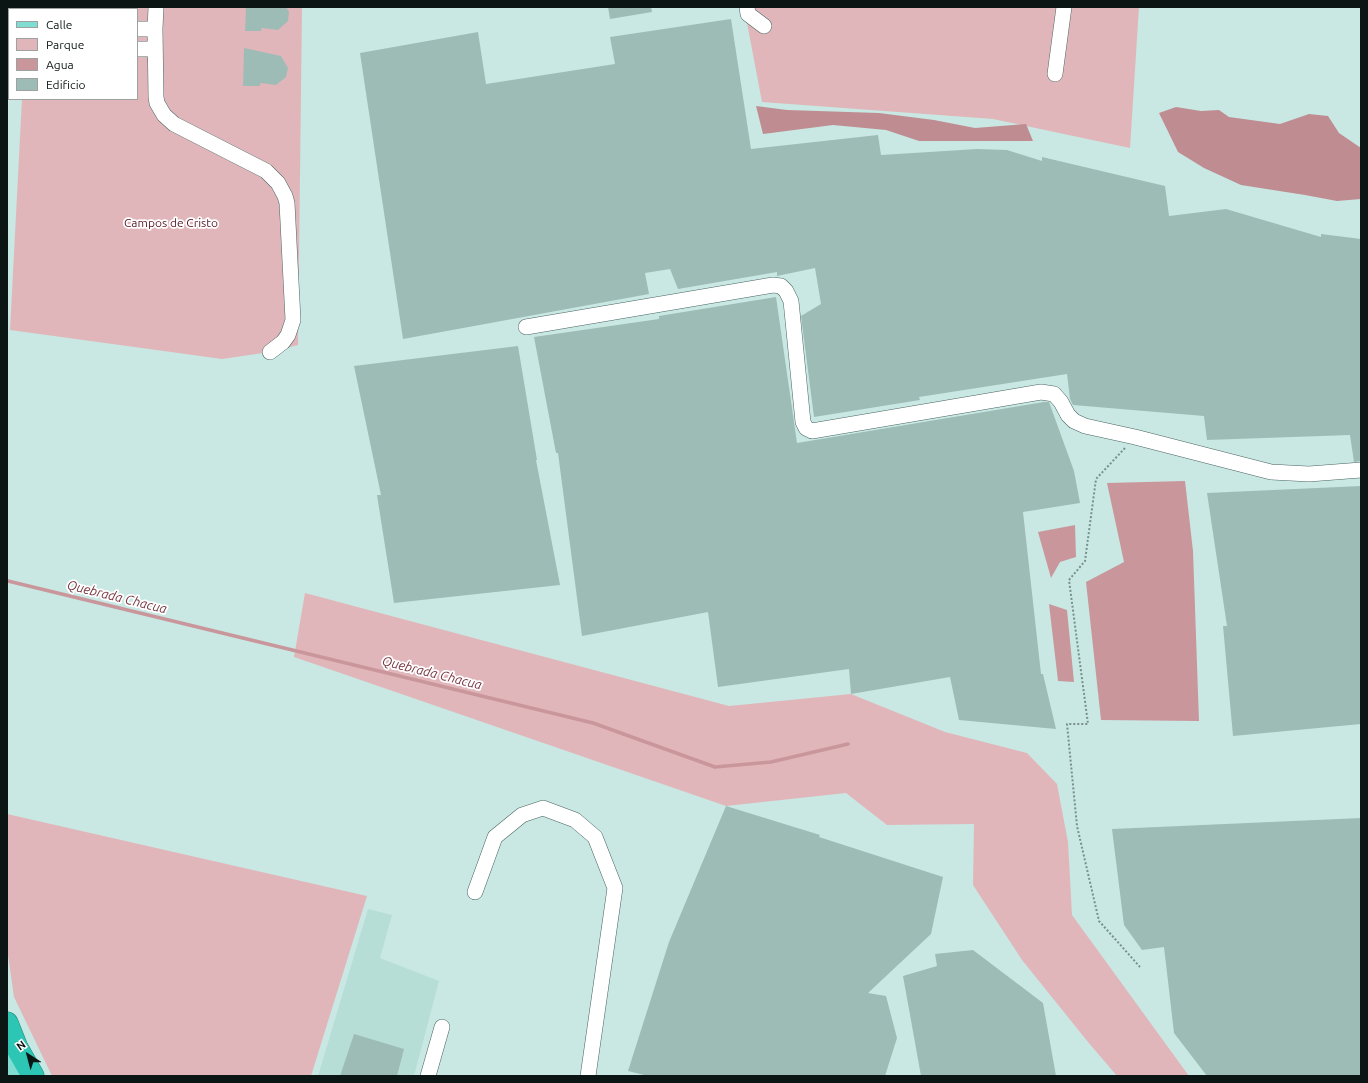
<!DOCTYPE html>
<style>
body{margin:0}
#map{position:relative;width:1368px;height:1083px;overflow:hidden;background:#c9e8e3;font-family:Ubuntu,sans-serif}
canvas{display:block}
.frame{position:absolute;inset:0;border:8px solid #0b1614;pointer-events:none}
.legend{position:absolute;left:8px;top:8px;width:130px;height:92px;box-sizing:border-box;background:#fff;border:1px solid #9da2a1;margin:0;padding:5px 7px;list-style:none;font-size:12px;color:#0b1614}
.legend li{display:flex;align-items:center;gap:8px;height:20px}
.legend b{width:20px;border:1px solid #9da2a1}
.north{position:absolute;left:8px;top:1035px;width:40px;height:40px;-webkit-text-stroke:3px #fff;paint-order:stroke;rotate:324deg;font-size:11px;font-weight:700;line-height:16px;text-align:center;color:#0b1614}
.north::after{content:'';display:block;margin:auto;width:14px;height:18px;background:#0b1614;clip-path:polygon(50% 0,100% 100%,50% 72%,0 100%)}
</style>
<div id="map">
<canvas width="1368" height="1083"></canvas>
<div class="frame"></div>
<ul class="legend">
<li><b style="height:5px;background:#81dcd2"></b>Calle</li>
<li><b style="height:11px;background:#e1b6ba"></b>Parque</li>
<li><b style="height:11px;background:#c9969c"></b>Agua</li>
<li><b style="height:11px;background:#9ebcb6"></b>Edificio</li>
</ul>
<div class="north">N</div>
</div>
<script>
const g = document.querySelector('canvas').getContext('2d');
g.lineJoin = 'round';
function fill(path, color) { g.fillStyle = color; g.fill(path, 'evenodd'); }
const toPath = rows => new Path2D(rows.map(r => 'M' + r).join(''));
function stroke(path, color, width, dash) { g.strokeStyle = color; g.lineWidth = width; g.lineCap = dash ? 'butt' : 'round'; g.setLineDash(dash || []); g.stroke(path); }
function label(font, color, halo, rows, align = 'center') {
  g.font = font + ' Ubuntu,sans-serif'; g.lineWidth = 3.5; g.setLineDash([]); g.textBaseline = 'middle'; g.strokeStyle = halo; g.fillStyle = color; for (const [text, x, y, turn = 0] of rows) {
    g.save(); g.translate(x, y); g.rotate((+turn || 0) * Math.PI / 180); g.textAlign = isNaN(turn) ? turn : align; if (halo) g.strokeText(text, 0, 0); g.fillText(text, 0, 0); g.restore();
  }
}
fill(toPath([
 [368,909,392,915,380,958,439,981,414,1076,318,1076]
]), '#b6ded7');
fill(toPath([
 [26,7,302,7,298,345,270,352,222,359,10,330,22,99,137,99,137,9,26,9],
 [744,7,1139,7,1130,148,993,119,762,102],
 [305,593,729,706,851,694,945,732,1027,753,1057,784,1068,842,1072,915,1189,1076,1117,1076,1088,1042,1022,960,973,885,974,824,887,825,846,793,726,806,294,657],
 [7,814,367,896,311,1076,52,1076,14,997,7,948]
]), '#e1b6ba');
fill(toPath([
 [756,106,787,110,879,113,934,120,975,128,1026,124,1033,141,919,141,886,130,833,125,763,134],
 [1176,107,1201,111,1219,110,1229,117,1280,124,1309,114,1328,116,1339,133,1361,148,1361,199,1337,201,1305,195,1241,185,1204,168,1178,152,1159,113]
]), '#bf8c92');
fill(toPath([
 [1185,481,1193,551,1199,721,1101,720,1086,582,1124,562,1107,483],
 [1075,525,1076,557,1060,562,1051,578,1038,532],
 [1049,604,1067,610,1074,682,1058,681]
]), '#c9969c');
stroke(toPath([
 [8,581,593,723,715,767,771,762,848,744]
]), '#c9969c', 3.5);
fill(toPath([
 [246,7,286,7,289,12,288,21,278,30,262,28,261,31,245,31],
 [608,7,651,7,652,12,610,19],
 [731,19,751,149,878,135,881,155,977,149,1007,150,1042,161,1042,157,1165,186,1169,216,1226,209,1321,237,1321,234,1361,239,1361,461,1354,462,1350,435,1207,440,1204,416,1073,405,1070,399,1067,374,919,397,920,400,814,417,801,316,821,304,815,268,777,276,777,272,678,289,670,269,645,273,649,294,403,339,360,53,478,32,486,84,615,64,610,37],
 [244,48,281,56,288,68,286,77,276,85,260,83,260,86,243,86],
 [776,297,797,443,1044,402,1049,402,1074,471,1080,503,1023,512,1041,674,1043,674,1056,729,959,720,950,677,851,694,849,669,718,687,708,612,582,636,558,453,556,453,534,337,659,319,659,316],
 [518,346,537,460,536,460,560,585,394,603,377,495,381,495,354,366],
 [1361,486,1361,724,1233,736,1223,626,1227,626,1207,493],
 [726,806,820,835,819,837,943,877,931,934,868,993,886,996,897,1038,885,1076,648,1076,628,1071,669,942],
 [1361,818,1361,1075,1207,1076,1174,1033,1164,947,1142,950,1124,925,1112,829],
 [973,950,1043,1003,1056,1076,921,1076,903,976,937,966,935,954],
 [354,1034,404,1049,397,1076,340,1076]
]), '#9ebcb6');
const minor = toPath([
 [156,7,155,29,156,97,157,103,164,115,174,124,266,171,278,183,285,196,287,203,293,320,288,335,283,342,270,352],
 [747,7,748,14,764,26],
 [7,13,9,18],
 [137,29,155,29],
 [137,49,155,49],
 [7,58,9,55],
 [1055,74,1064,7],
 [526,327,773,285,781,286,786,291,791,301,803,422,806,428,812,431,1041,392,1054,394,1061,402,1068,415,1074,421,1085,426,1135,437,1271,472,1309,474,1361,470],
 [475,892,495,837,522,815,543,808,575,820,595,837,615,888,588,1076],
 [428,1076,442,1027]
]);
const major = toPath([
 [7,1058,16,1076]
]);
const highway = toPath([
 [7,1023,17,1048,33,1076]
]);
stroke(minor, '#4a6561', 16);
stroke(major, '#21887c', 20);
stroke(highway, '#21887c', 23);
stroke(toPath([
 [1125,448,1096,479,1085,561,1069,580,1088,724,1067,724,1077,826,1099,921,1140,967]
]), '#798f8b', 2, [2, 2]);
stroke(minor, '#fff', 15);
stroke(major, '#81dcd2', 19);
stroke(highway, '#2dc5b4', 22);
label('12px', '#571826', '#fff', [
 ["Campos de Cristo",171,223]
]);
label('italic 13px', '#783642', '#fff', [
 ["Quebrada Chacua",117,597,14],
 ["Quebrada Chacua",432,673,14]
]);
</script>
